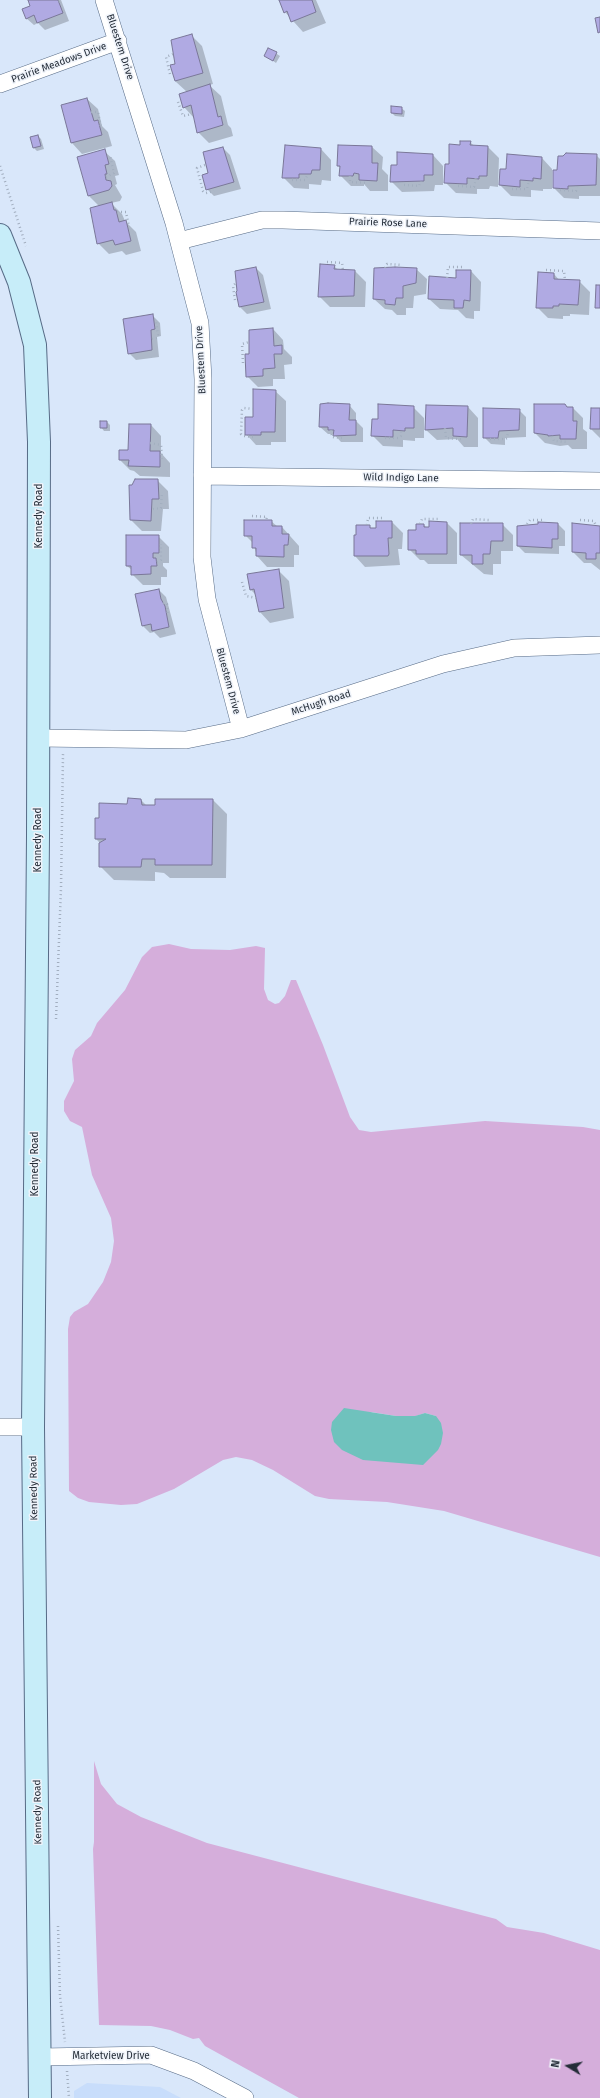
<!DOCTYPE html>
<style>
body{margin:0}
#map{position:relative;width:600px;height:2098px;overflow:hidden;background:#d9e7fa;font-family:"Fira Sans",sans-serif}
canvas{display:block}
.north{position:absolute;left:548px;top:2046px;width:40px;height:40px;-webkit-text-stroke:3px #eff3fa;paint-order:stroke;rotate:280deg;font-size:11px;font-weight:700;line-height:16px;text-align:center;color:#242d38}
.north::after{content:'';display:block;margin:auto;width:14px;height:18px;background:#242d38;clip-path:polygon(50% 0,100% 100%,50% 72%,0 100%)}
</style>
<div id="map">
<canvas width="600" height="2098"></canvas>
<div class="north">N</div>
</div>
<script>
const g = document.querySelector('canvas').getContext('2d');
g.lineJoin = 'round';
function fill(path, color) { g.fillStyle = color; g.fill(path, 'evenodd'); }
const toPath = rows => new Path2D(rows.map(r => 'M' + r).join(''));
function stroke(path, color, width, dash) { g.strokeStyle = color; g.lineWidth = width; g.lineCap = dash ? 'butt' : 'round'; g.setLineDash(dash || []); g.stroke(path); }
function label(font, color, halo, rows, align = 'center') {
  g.font = font + ' "Fira Sans",sans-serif'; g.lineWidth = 3; g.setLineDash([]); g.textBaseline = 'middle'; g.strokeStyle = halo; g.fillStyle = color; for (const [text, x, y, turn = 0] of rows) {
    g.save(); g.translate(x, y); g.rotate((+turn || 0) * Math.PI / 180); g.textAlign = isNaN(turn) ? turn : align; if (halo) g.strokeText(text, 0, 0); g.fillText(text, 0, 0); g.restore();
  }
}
fill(toPath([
 [87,2083,160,2087,181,2098,74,2098,74,2091]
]), '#c8ddfb');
fill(toPath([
 [169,944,191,949,230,950,256,946,265,948,264,989,268,1000,275,1004,279,1003,285,996,291,980,296,980,323,1045,350,1117,359,1130,371,1132,485,1121,583,1127,600,1130,600,1557,444,1511,387,1502,329,1499,315,1496,273,1470,252,1460,236,1457,223,1460,174,1489,137,1504,121,1505,89,1502,78,1498,69,1491,68,1329,70,1317,74,1312,88,1304,103,1282,111,1262,114,1241,111,1218,92,1175,82,1127,70,1121,64,1111,64,1101,74,1081,72,1059,75,1050,91,1036,97,1023,125,990,142,957,152,947],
 [371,1412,396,1416,416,1416,425,1413,436,1416,413,1464],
 [94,1761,101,1784,117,1804,141,1817,207,1843,496,1919,507,1927,544,1933,600,1950,600,2098,299,2098,205,2046,199,2038,193,2039,170,2030,151,2026,99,2025,93,1849,94,1842]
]), '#d5aedb');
fill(toPath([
 [344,1408,396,1416,415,1416,425,1413,436,1416,441,1423,443,1433,441,1444,438,1450,423,1465,363,1460,342,1450,334,1442,331,1430,332,1422]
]), '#6fc2bd');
fill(toPath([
 [29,0,61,0,69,21,45,30,38,23,34,25,26,18,32,6],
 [279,0,316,0,326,23,303,32,285,12],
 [191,35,202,46,213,84,209,85,221,96,228,125,231,128,233,136,209,143,198,132,194,118,184,107,187,92,175,81,176,65],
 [269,49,280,56,276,63,265,55],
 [87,99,98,109,102,126,108,132,112,146,82,154,72,143,62,106],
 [401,108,405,111,404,117,395,116,392,113],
 [38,136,41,139,44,149,37,151,34,148],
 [470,142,474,146,488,147,499,158,498,187,490,186,489,189,477,189,477,194,456,193,445,182,450,165,461,146],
 [372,147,383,157,382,169,388,175,388,191,370,191,364,184,364,186,351,186,340,175,341,168,338,166],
 [223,148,230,155,241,189,214,196,207,189,209,174,205,162],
 [321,149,331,160,331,181,322,180,321,185,309,184,309,189,294,188,283,177],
 [104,151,115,161,119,175,115,176,117,184,115,185,122,197,120,201,111,203,122,214,125,221,136,232,141,251,126,255,122,251,109,254,98,243,99,206,89,196],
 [433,155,443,166,443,185,435,185,434,191,402,192,391,181,398,166],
 [596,155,600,159,600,196,579,196,579,199,564,198,554,188],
 [542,158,552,169,552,189,543,189,543,191,531,190,531,197,511,196,500,185,507,170],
 [334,266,339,271,355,271,366,282,365,307,330,307,319,296],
 [256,268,263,275,271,309,247,314,240,307],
 [416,269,427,279,426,294,414,296,413,308,406,308,406,315,397,315,392,310,385,309,374,299],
 [471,271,481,282,480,311,474,311,474,319,466,318,458,310,440,309,429,299],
 [554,274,560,281,579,281,590,292,589,315,570,314,570,316,563,316,563,319,548,318,537,307],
 [152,315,160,323,161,336,157,337,159,357,136,360,129,353],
 [273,329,283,340,284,349,292,357,292,364,284,365,285,379,273,379,273,386,258,387,247,376],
 [275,391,286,401,286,442,271,442,271,445,256,445,246,434],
 [349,405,356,413,356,421,363,428,363,442,341,442,334,434,328,434,320,427],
 [565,405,568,408,573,408,583,418,583,429,587,432,587,449,572,449,568,445,560,446,545,443,535,433],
 [413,407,424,418,424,438,415,438,415,441,403,440,403,447,383,446,372,435,379,420],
 [468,407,478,418,478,447,464,447,457,439,437,440,426,430],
 [600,409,600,438,591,429],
 [519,410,526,417,526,437,505,438,505,445,491,444,484,437],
 [107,422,110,425,110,431,104,431,101,427],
 [151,425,161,436,161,453,170,463,170,477,140,476,134,471,130,470,120,460],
 [157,480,168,491,169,509,163,509,161,531,142,531,131,520,130,486],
 [271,521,278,527,282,527,299,546,299,555,294,555,294,567,267,567,257,556,253,543,245,535],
 [392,522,403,533,402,549,398,549,400,565,365,567,355,556,357,536,369,526,372,529,377,529],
 [447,523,457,533,457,564,428,564,424,560,420,560,409,549,417,531,424,525,427,528],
 [502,524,513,535,513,551,501,551,501,564,493,564,493,575,484,574,461,555],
 [558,524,565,531,565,546,559,546,559,554,525,553,518,546,539,525],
 [573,524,588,525,591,527,600,528,600,570,591,563,584,563,573,552],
 [158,536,169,547,169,563,163,563,163,566,167,570,167,577,161,577,161,585,143,585,132,574,132,570,127,566],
 [278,570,289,581,294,618,270,623,260,612,256,595,251,590],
 [159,590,166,597,176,634,160,638,154,632,150,633,143,626,136,595],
 [141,800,147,806,213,800,227,814,226,878,170,878,164,873,155,872,155,881,114,880,100,866,100,843,96,839,128,805]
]), '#0003');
const building = toPath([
 [28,0,58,0,63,13,37,23,34,15,26,19,22,9,30,6,28,0],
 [279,0,312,0,316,12,291,22,287,11,284,13,279,0],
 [600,17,600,32,598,33,595,18,600,17],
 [192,34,203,73,175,81,170,65,175,64,171,40,192,34],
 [268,48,277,52,273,61,264,56,268,48],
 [210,84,218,117,221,116,223,125,197,133,191,105,183,108,179,94,210,84],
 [87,98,94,121,98,120,102,135,71,143,61,105,87,98],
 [391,106,402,107,402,114,391,113,391,106],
 [38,135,41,146,33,148,30,137,38,135],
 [460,141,471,141,470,145,488,146,487,176,479,176,479,179,467,178,467,184,444,183,445,164,449,164,449,144,460,145,460,141],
 [285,145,321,148,320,170,312,170,311,174,299,174,299,178,282,178,285,145],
 [338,145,372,146,372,163,378,163,377,181,359,180,359,174,354,173,353,176,339,176,340,166,337,166,338,145],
 [223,147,234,182,206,190,202,175,208,173,203,152,223,147],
 [105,149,109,164,105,165,107,174,105,174,106,180,111,181,112,186,109,190,88,196,77,157,105,149],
 [397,152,433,154,433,175,424,175,424,181,390,182,391,165,397,165,397,152],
 [566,153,597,154,596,185,568,186,568,189,553,188,553,170,557,170,558,156,563,156,566,153],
 [507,154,542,157,541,179,533,178,533,181,520,180,520,187,499,185,500,169,506,169,507,154],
 [112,202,114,210,116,210,119,222,126,220,131,241,115,245,113,240,97,244,90,208,112,202],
 [320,264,335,265,334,269,355,270,354,296,318,297,320,264],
 [256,267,264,302,239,307,236,292,237,291,235,271,256,267],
 [395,267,417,268,416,283,403,286,403,298,396,298,395,305,385,304,385,300,373,299,374,268,395,267],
 [456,270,471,270,470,301,464,300,463,308,454,308,454,300,428,299,429,276,456,278,456,270],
 [538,272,554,273,554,279,580,280,578,305,559,304,559,306,553,306,553,308,536,308,538,272],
 [596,285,600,285,600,308,595,308,596,285],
 [153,314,155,329,151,330,152,350,128,354,123,319,153,314],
 [273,328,274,346,282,345,282,354,274,354,275,368,263,369,263,376,246,377,245,354,249,354,249,330,273,328],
 [253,389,276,390,275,432,261,432,261,435,245,435,245,417,253,417,253,389],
 [328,403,350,404,349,420,356,420,356,435,333,436,334,430,328,430,328,427,319,427,320,404,328,403],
 [378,404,414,406,414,428,405,428,405,431,393,430,393,437,371,436,372,419,378,419,378,404],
 [534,404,565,404,567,407,573,407,573,421,577,421,576,439,560,439,560,435,548,436,548,435,534,433,534,404],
 [426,405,468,406,467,437,453,436,453,428,425,430,426,405],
 [483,408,520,409,519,430,499,431,498,438,483,438,483,408],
 [591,408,600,408,600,429,590,429,591,408],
 [100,421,107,421,107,428,100,428,100,421],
 [129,424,151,424,150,451,160,451,160,467,128,466,129,460,119,460,119,450,128,450,129,424],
 [135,479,158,479,159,499,152,499,151,521,130,520,129,485,132,485,135,479],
 [244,520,272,520,272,526,282,526,282,534,289,534,288,545,284,545,284,557,256,556,256,548,252,548,252,536,244,536,244,520],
 [376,521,392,521,392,538,388,538,389,554,388,556,354,556,354,535,356,535,356,525,370,525,370,528,376,528,376,521],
 [429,521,447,522,447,554,416,554,416,550,408,550,408,530,416,530,416,524,424,524,424,527,429,527,429,521],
 [538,522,558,523,558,539,552,539,552,548,517,546,517,526,538,524,538,522],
 [460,523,503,523,503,541,491,541,490,554,483,554,483,564,472,564,472,555,460,555,460,523],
 [572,523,600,526,600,553,596,553,596,559,586,559,586,553,572,552,572,523],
 [126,535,159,535,159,553,153,553,153,558,156,558,157,566,151,566,151,574,131,575,131,566,126,566,126,535],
 [279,569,284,608,259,612,254,589,250,590,247,574,279,569],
 [159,589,161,599,165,606,169,627,152,631,151,624,142,626,135,594,159,589],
 [128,798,141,799,142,805,155,805,155,799,213,799,212,865,155,865,155,859,142,859,141,867,99,867,99,843,106,839,95,839,95,818,99,818,99,803,127,804,128,798]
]);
fill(building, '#b0aae3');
stroke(building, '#7a7798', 1);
const minor = toPath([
 [104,0,174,223,200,323,203,379,202,557,207,599,241,729],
 [0,84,118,41],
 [179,241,262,220,283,220,600,231],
 [202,476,600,481],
 [39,738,186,740,241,729,443,664,514,648,600,645],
 [0,1427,33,1427],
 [41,2057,151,2055,194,2071,245,2098]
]);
const secondary = toPath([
 [0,235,19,282,35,345,39,442,38,836,33,1427,40,2098]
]);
stroke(minor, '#576b86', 18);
stroke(secondary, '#576b86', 24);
stroke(toPath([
 [59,2,61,0],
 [170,74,166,57,173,54],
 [178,102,183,116,192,114],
 [91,112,98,112,101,127],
 [205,165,197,168,203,191,206,193,214,191],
 [0,166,26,246],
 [350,176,350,182,368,183],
 [106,177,114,173,110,156],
 [292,180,305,180,308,174],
 [404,185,419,186,421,181],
 [458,186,474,187,476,178],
 [512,189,527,189,529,181],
 [560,190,576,191,577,186],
 [117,212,126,212,129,227],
 [327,262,342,263,343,270],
 [385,268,387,264,402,265],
 [546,270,564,271,565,280],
 [447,278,448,267,464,267],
 [235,300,233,286,236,283],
 [152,339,157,338,158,335,156,322],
 [243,363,242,344,249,342],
 [445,428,446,438,461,439],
 [331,430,332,437,342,438],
 [552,436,554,441,568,442],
 [253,437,244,436,241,434,242,410,244,408,253,409],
 [385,438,398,438,401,436,401,431],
 [490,439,505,439,507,438,508,432],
 [150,443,161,445,162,459],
 [153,509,161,508,162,492],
 [252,516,267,517,266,520],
 [580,520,594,521,596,526],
 [420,524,422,519,438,519],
 [471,524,473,519,489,520],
 [527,524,530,520,543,520],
 [367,525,368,518,384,518],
 [157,562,161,560,161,544],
 [242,582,246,596,256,598],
 [163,603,167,604,168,614],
 [56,1019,61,888,63,754],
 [58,1926,60,1996,65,2042],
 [67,2071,69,2098]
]), '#a2aebf', 2.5, [1, 3]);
stroke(minor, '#fff', 17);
stroke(secondary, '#c7edf9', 22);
label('10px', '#242d38', '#eff3fa', [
 ["Bluestem Drive",120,47,72],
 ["Prairie Meadows Drive",59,63,-20],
 ["Prairie Rose Lane",388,223,2],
 ["Bluestem Drive",201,360,-93],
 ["Wild Indigo Lane",401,478,1],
 ["Kennedy Road",39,516,-90],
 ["Bluestem Drive",228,681,75],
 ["McHugh Road",321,703,-18],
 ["Kennedy Road",38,840,-90],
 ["Kennedy Road",35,1164,-90],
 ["Kennedy Road",34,1488,-91],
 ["Kennedy Road",38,1812,-91],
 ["Marketview Drive",111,2056]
]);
</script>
